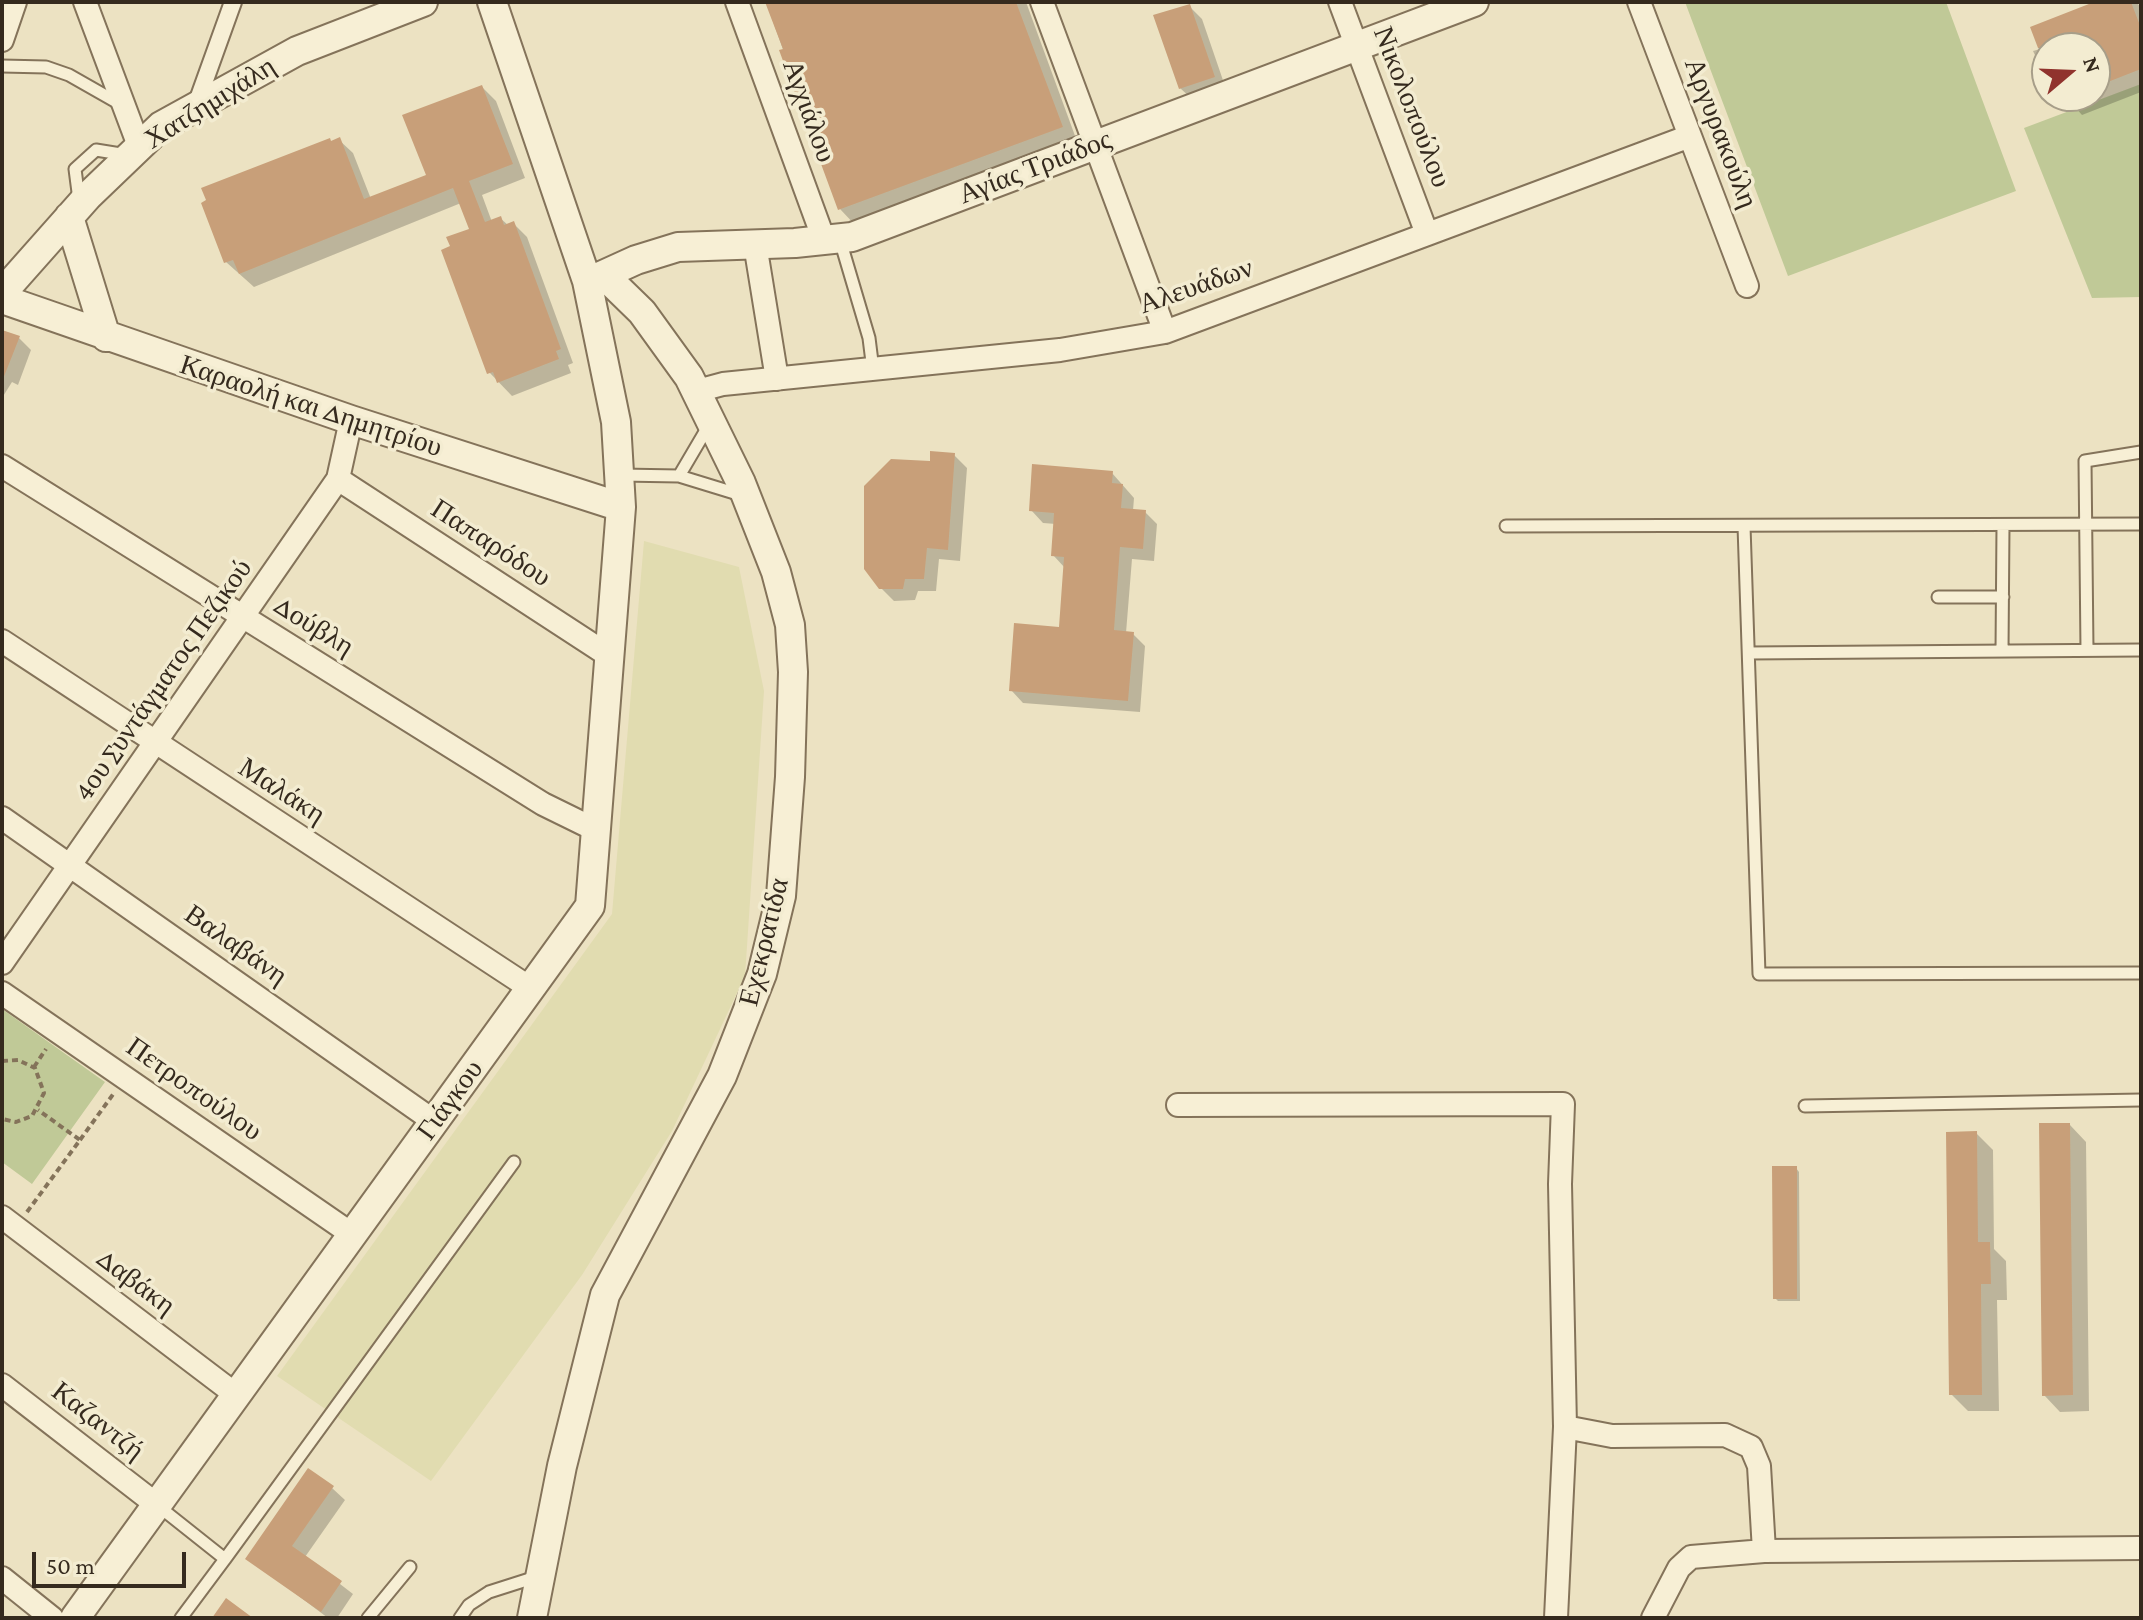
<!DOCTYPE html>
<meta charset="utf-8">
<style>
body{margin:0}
#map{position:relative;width:2143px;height:1620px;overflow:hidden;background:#ece2c2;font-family:"Crimson Pro",serif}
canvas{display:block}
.frame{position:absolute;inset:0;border:4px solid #352a1e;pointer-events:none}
.north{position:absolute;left:2031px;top:32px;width:80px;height:80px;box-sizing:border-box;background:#f3ecd1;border:2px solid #a79e89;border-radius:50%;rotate:71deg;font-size:22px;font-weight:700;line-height:32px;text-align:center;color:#352a1e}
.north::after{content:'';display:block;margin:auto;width:28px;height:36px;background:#90332d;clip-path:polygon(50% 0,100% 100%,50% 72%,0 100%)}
.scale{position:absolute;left:32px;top:1552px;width:154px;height:36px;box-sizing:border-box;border:4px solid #352a1e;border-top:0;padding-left:10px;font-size:24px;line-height:28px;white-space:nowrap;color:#352a1e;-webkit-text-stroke:6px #f3ecd1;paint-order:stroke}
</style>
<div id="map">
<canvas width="2143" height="1620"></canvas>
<div class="frame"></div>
<div class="north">N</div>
<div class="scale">50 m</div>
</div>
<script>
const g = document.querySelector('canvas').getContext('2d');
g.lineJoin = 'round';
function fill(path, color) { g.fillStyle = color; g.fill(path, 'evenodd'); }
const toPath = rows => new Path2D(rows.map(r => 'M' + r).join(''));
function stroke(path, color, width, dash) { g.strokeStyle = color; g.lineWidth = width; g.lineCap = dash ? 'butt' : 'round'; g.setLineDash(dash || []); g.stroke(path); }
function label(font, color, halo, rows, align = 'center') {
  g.font = font + ' "Crimson Pro",serif'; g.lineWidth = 7; g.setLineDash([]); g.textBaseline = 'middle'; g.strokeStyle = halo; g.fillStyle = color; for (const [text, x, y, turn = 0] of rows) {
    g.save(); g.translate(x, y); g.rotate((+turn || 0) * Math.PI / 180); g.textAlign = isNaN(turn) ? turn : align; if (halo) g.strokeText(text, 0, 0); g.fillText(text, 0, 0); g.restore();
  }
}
fill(toPath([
 [644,541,739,567,764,691,745,976,672,1131,582,1275,431,1481,277,1376,612,914]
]), '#e1dcb0');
fill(toPath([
 [1685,2,1946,2,2016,191,1788,276],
 [2141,84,2141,297,2092,298,2024,128],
 [2,1009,105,1082,32,1184,2,1162]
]), '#c0c997');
fill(toPath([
 [766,2,1026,2,1078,144,856,226,840,209],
 [2099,2,2136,2,2141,7,2141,92,2082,115,2065,96,2095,96,2095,48,2047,48,2047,80,2033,51,2040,49,2032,28],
 [1189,6,1202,19,1226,89,1193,100,1180,88],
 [482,87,496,101,525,178,482,195,492,222,500,218,508,225,513,223,527,237,573,363,568,365,571,373,512,396,489,372,471,230,461,203,254,287,226,262,332,143,339,140,353,153,371,199,428,177],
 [2,332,19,338,31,350,18,385,12,382,2,398],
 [954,455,967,468,960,561,939,559,936,591,918,591,915,600,894,601,881,588,932,463],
 [1112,473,1134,498,1133,511,1145,512,1157,524,1154,561,1132,559,1126,633,1133,634,1145,646,1140,712,1023,703,1011,690,1061,629,1065,568,1053,555,1056,524,1043,523,1031,510],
 [2070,1125,2086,1142,2089,1411,2060,1412,2044,1395],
 [1976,1133,1993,1150,1994,1249,2006,1261,2007,1300,1997,1300,1999,1411,1968,1411,1951,1394],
 [1796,1168,1799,1172,1800,1301,1778,1301,1775,1298],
 [332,1488,345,1500,305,1557,353,1594,337,1618,328,1618,248,1558]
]), '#0003');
fill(toPath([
 [765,2,1016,2,1063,127,838,210,779,50,783,49],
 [2094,2,2131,2,2141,28,2141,69,2095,87,2095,48,2038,48,2030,27],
 [1190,4,1215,77,1179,89,1153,15],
 [482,85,513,164,469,181,485,222,501,216,504,225,514,221,561,349,556,351,559,359,497,383,493,372,487,374,441,250,450,246,446,237,469,229,453,188,239,274,233,260,224,263,201,203,206,200,201,188,330,138,331,141,340,137,364,199,426,175,402,115],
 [2,330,20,336,3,379,2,379],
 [930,451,955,453,948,550,927,548,924,579,905,579,903,589,879,589,864,569,864,486,891,459,930,461],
 [1032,464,1113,471,1112,483,1123,484,1121,508,1146,510,1143,549,1120,547,1114,630,1134,632,1128,701,1009,691,1014,623,1059,627,1064,557,1051,556,1054,513,1029,511],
 [2039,1123,2070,1123,2073,1395,2042,1396],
 [1977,1131,1978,1242,1990,1242,1991,1284,1981,1284,1982,1395,1949,1395,1946,1132],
 [1772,1166,1797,1166,1797,1299,1773,1299],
 [308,1468,334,1486,292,1546,342,1581,321,1612,245,1559],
 [226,1598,253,1618,212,1618]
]), '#c89f79');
const service = toPath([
 [2,66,46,67,69,75,120,104],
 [79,200,75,169,96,150,127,155],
 [840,240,869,338,873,370],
 [621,475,679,476,741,495],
 [679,476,709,425],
 [1506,526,2141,524],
 [1744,526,1759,974,2141,973],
 [1938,597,2003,597],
 [2087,650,2085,461,2141,452],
 [2002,651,2003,526],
 [1749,653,2141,650],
 [1805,1106,2141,1100],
 [157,1505,225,1559,514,1162],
 [181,1618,225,1559],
 [368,1618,410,1567],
 [460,1618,469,1605,489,1592,536,1577]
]);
const pedestrian = toPath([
 [196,105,233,2]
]);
const minor = toPath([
 [85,2,139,146],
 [737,2,824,240],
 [1042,2,1165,332],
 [1340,2,1427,234],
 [1639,2,1747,286],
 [2,40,15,2],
 [755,244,777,379],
 [697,391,723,384,1060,350,1165,332,1690,136],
 [2,466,543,804,598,831],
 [338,479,611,657],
 [2,641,530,988],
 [2,818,435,1122],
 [2,963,338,479,351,420],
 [2,993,353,1235],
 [1178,1105,1563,1104,1560,1184,1565,1427,1556,1618],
 [2,1217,235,1394],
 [2,1385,157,1505],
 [1565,1427,1612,1436,1725,1435,1751,1447,1759,1466,1764,1551],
 [2,1578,52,1618],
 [1653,1618,1679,1568,1691,1557,1764,1551,2141,1548]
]);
const tertiary = toPath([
 [69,217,106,337],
 [592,280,636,260,678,247,795,243,852,237,1474,2],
 [2,293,88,196,161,126,297,51,423,2],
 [2,299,351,420,621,507],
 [75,1618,590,906,621,507,616,422,587,281,492,2],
 [532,1618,562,1466,605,1295,722,1076,762,974,781,896,790,777,793,672,790,625,776,572,741,483,689,377,642,312,605,276]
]);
stroke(service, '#84735a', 15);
stroke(pedestrian, '#84735a', 20);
stroke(minor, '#84735a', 26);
stroke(tertiary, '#84735a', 32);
stroke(toPath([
 [2,1061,18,1060,35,1068,44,1093,32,1116,16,1122,2,1119],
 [34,1067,46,1049],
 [80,1140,114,1093],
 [27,1212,80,1140,38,1110]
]), '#84735a', 4, [6, 4]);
stroke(service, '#f7efd5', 11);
stroke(pedestrian, '#f7efd5', 16);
stroke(minor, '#f7efd5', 22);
stroke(tertiary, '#f7efd5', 28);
label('28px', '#352a1e', '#f3ecd1', [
 ["Χατζημιχάλη",210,103,-32],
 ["Νικολοπούλου",1412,107,69],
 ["Αγχιάλου",809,111,70],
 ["Αργυρακούλη",1721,133,69],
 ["Αγίας Τριάδος",1035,167,-21],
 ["Αλευάδων",1196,286,-19],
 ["Καραολή και Δημητρίου",311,406,18],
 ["Παπαρόδου",491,543,33],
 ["Δούβλη",314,626,32],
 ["4ου Συντάγματος Πεζικού",163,680,-55],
 ["Μαλάκη",282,791,33],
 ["Εχεκρατίδα",764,942,-76],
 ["Βαλαβάνη",236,945,35],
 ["Πετροπούλου",194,1089,35],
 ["Γιάγκου",450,1100,-54],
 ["Δαβάκη",136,1282,37],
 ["Καζαντζή",98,1421,38]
]);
</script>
